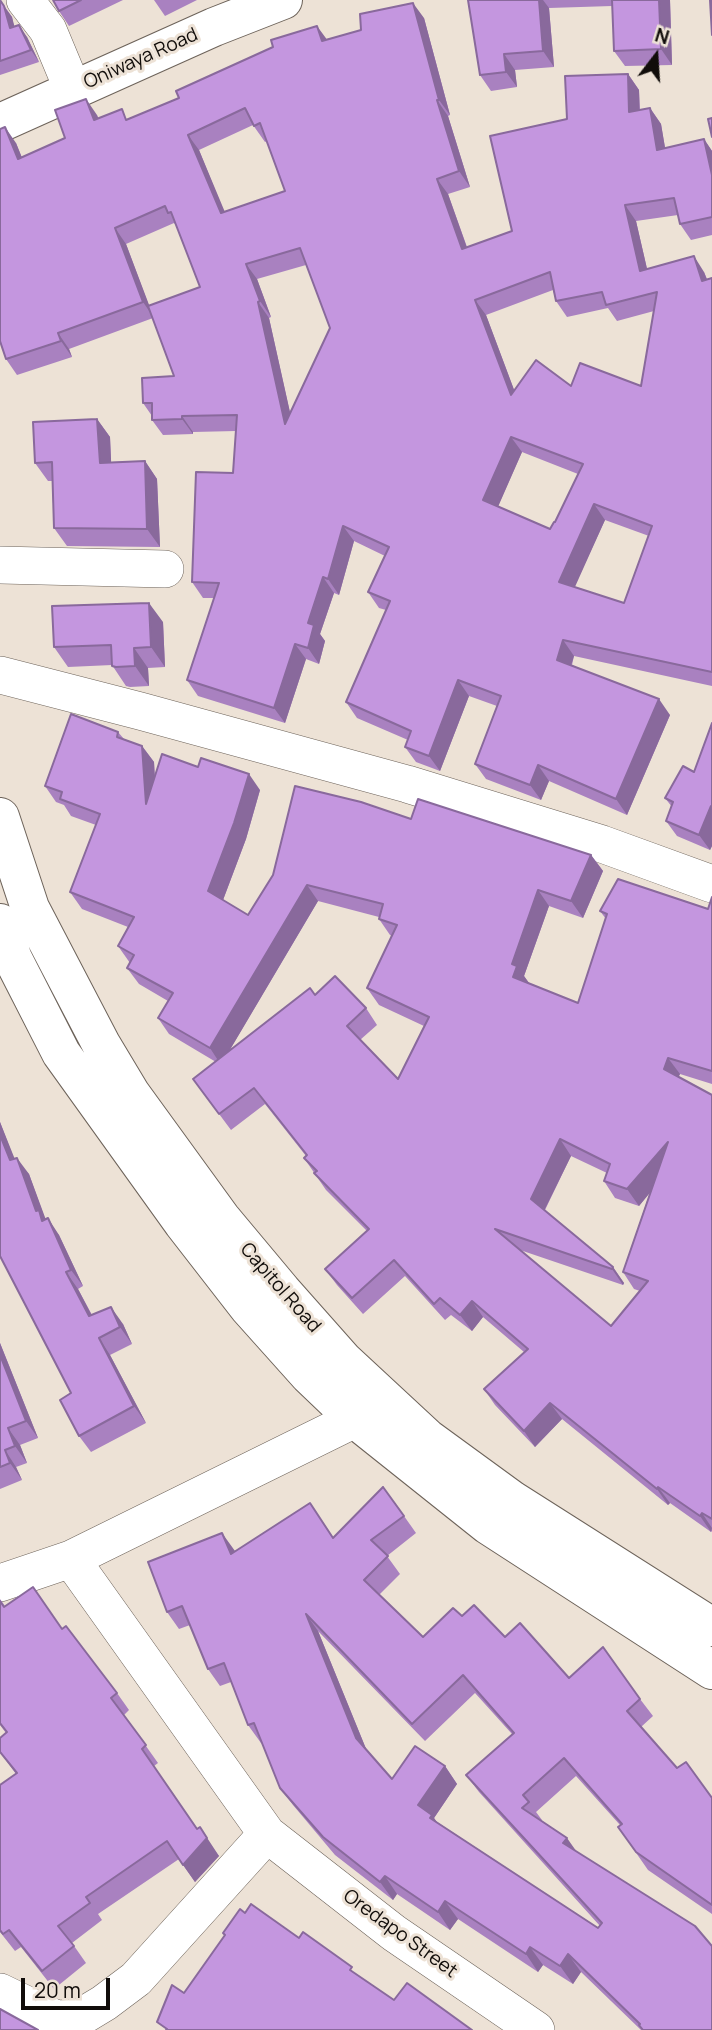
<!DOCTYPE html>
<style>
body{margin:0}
#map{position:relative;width:712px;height:2030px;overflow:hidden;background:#ede2d6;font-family:Manrope,sans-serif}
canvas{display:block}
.north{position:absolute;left:621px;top:21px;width:70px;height:70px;-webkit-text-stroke:5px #ede2d6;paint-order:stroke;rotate:17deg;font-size:19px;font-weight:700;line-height:28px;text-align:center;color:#110d0a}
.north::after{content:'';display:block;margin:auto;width:24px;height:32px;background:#110d0a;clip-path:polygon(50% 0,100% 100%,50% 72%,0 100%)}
.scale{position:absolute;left:21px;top:1978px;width:89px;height:32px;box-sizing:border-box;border:4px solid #110d0a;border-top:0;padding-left:9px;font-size:21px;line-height:24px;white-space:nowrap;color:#110d0a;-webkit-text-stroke:5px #ede2d6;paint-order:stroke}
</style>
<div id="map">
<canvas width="712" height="2030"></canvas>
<div class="north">N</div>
<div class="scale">20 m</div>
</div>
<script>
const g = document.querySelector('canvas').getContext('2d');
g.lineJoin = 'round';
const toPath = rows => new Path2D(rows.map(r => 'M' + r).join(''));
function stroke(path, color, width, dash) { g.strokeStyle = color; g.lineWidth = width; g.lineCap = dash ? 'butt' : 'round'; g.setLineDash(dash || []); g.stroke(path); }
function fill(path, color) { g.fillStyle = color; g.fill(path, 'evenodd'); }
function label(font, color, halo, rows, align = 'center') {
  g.font = font + ' Manrope,sans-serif'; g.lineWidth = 6; g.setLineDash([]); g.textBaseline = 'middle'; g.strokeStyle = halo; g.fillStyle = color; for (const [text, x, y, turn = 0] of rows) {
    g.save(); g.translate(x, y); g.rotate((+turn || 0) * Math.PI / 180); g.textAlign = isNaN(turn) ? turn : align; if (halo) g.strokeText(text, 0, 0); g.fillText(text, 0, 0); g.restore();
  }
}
const minor = toPath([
 [25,0,48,30,73,90],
 [0,565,165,569],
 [0,675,140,711,407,784,602,844,712,884],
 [71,1559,267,1834,394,1933,536,2030],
 [0,1583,71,1559,355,1419,379,1400],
 [0,1992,56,2019,79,2018,104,2003,136,1979,267,1834]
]);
const major = toPath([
 [0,123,214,27,283,0],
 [0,817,30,908,101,1044,131,1094,221,1218,282,1291,344,1361,427,1438,512,1500,712,1627],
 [0,923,13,959,61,1053,183,1223,249,1308,309,1375,355,1419,488,1525,712,1670]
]);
stroke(minor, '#6d635a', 38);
stroke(major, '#6d635a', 40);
stroke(minor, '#fff', 37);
stroke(major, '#fff', 38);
fill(toPath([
 [0,0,12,17,14,27,27,37,39,62,0,75],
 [53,0,123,0,69,26,59,11],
 [154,0,197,0,165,16],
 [468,0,670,0,672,65,625,66,614,51,612,6,549,8,554,67,515,70,517,87,491,91,480,75],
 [424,18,450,115,448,116,470,187,448,194,467,247,512,231,567,119,628,74,639,90,640,110,650,108,661,124,665,148,704,139,712,151,712,235,691,240,680,224,678,215,636,221,647,269,704,272,707,279,712,278,712,686,574,656,572,665,670,715,627,815,549,781,541,800,486,779,475,764,497,706,469,696,440,771,416,762,405,747,408,740,357,718,346,702,386,610,379,608,368,592,385,556,354,541,339,595,334,593,320,634,325,641,319,664,306,659,285,723,198,696,187,680,214,598,203,598,192,582,233,473,236,431,193,432,193,434,163,435,152,420,152,416,143,403,174,376,153,318,69,349,72,357,17,375,6,359,16,143,22,158,65,138,97,115,98,118,128,119,327,39],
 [253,125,265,142,267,141,285,191,224,212,199,150],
 [174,223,177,226,200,287,149,306,126,244],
 [306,265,330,328,290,413,269,318,271,317,257,279],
 [553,290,556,301,567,317,608,308,617,321,654,311,641,386,571,386,514,390,486,315],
 [522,452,578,474,555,522,550,529,498,506],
 [605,520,649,536,624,603,574,587],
 [97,419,110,437,111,462,145,461,157,479,160,547,67,546,54,528,52,481,48,481,35,463],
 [163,622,165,667,148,668,149,686,130,687,126,686,112,665,68,667,54,647],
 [712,723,712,846,710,850,677,836,666,821,672,807,665,798,694,772],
 [118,732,124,739,142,746,154,762,155,778,260,790,246,839,223,900,248,915,411,819,591,855,603,871,583,918,549,906,524,976,529,983,578,1003,606,919,600,911,708,909,712,897,712,1084,680,1074,678,1077,712,1095,712,1531,711,1532,670,1503,668,1505,562,1419,535,1447,495,1405,484,1389,524,1352,483,1317,472,1331,451,1315,445,1320,405,1276,363,1314,337,1285,325,1269,367,1231,326,1190,304,1158,306,1156,265,1104,231,1130,193,1079,216,1062,169,1034,158,1018,168,1001,139,984,127,968,130,963,118,946,128,927,82,909,70,892,96,825,71,816,64,805,56,802,45,786],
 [318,901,379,917,379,919,390,935,392,936,367,988,379,1005,424,1026,398,1079,360,1040,377,1025,366,1008,315,995,229,1051],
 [571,1156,607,1173,604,1181,615,1198,639,1206,650,1192,623,1272,634,1289,640,1291,611,1326,520,1250,623,1285,624,1283,613,1267,545,1210],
 [0,1122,14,1159,29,1174,45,1219,59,1235,83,1286,78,1289,92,1315,123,1324,132,1344,110,1355,146,1423,91,1452,79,1436,71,1393,0,1256],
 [0,1343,38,1438,20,1445,27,1463,16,1467,22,1480,0,1489],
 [404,1516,416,1533,387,1556,400,1574,379,1595,423,1637,462,1616,505,1637,569,1678,640,1699,653,1716,641,1727,677,1768,712,1798,712,1914,648,1870,618,1827,620,1825,576,1776,536,1812,542,1820,540,1821,576,1851,712,2030,641,2030,581,1972,573,1984,543,1965,538,1972,458,1919,450,1930,397,1894,393,1900,335,1855,293,1805,280,1788,262,1742,261,1743,248,1725,231,1682,220,1686,208,1669,190,1625,179,1629,167,1612,235,1551,322,1521,333,1537],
 [318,1631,425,1741,475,1693,512,1734,466,1775,479,1792,600,1926,598,1928,437,1822,434,1818,457,1784,445,1766,392,1779,366,1749],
 [0,1599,5,1606,62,1629,117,1693,129,1710,124,1715,158,1763,154,1766,197,1829,219,1856,195,1882,179,1859,98,1914,102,1920,72,1943,86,1963,54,1989,21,1947,15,1951,0,1932,0,1785,16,1774,0,1752,0,1738,6,1733,0,1725]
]), '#a981c0');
fill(toPath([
 [539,0,543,0,549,8,554,67,543,51],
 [659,0,670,0,672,65,661,49],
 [413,3,424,18,450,115,439,100],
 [4,6,12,17,18,40,10,28],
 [19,25,27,37,39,62,31,50],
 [317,26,328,41,322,41],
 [504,54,515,70,517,87,506,72],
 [628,74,639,90,640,127,629,112],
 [86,99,97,115,105,136,94,120],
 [437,100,448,116,470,187,459,171],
 [650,108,661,124,668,165,657,150],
 [5,127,16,143,29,175,18,159],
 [188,135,199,150,232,229,221,213],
 [704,139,712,151,712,175],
 [437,179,448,194,473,265,462,249],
 [625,205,636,221,651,286,640,271],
 [115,228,126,244,154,318,143,302],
 [694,256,704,272,712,293,702,281],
 [246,264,257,279,271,317,260,301],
 [475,300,486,315,522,411,511,395],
 [258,302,269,318,296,439,285,424],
 [58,333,69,349,72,357,61,341],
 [182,416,193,432,193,434,182,419],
 [97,419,110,437,112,481,100,463],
 [511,437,522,452,494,516,483,500],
 [145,461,157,479,160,547,147,529],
 [594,504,605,520,570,598,559,582],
 [343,526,354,541,339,595,328,579],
 [323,577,334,593,320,634,325,641,319,664,308,648,308,623],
 [149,603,163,622,165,667,151,647],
 [563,640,574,656,568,675,557,660],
 [295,644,306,659,285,723,274,708],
 [134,648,148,668,149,686,135,666],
 [458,680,469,696,440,771,429,756],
 [659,699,670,715,627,815,616,799],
 [142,746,154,762,157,821,146,804],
 [538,765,549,781,541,800,530,785],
 [249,774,260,790,246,839,220,908,208,891],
 [711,806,712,808,712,846,710,850,699,835],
 [591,855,603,871,583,918,571,901],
 [307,885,318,901,221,1065,210,1048],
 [538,890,549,906,524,976,529,983,525,993,513,977,512,964],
 [668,1058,680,1074,675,1085,664,1069],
 [0,1122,22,1177,10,1160,0,1135],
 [560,1139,571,1156,542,1215,531,1199],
 [668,1142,679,1158,639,1206,627,1189],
 [17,1158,29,1174,46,1220,54,1237,36,1211],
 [48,1218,59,1235,83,1286,71,1270],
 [613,1267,624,1283,623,1285,612,1269],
 [66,1272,78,1289,101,1333,89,1316],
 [472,1301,483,1317,472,1331,460,1315],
 [111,1307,123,1324,132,1344,120,1327],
 [99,1338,110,1355,146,1423,134,1406],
 [0,1343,38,1438,26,1421,0,1355],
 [550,1403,562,1419,535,1447,524,1431],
 [8,1428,20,1445,27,1463,15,1446],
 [5,1450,16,1467,22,1480,10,1463],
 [658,1487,670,1503,668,1505,657,1489],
 [702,1513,712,1528,711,1532,700,1516],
 [222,1533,235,1551,243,1572,231,1554],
 [306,1614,318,1631,369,1756,356,1738],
 [445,1766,457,1784,434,1818,444,1833,418,1805],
 [200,1827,219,1856,195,1882,183,1865,205,1841],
 [567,1838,579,1855,563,1843],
 [385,1876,397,1894,393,1900,380,1882],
 [445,1901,458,1919,450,1930,438,1912],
 [530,1947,543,1965,538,1972,526,1954],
 [568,1954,581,1972,573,1984,560,1966]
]), '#89699c');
const building = toPath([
 [0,0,4,6,10,28,19,25,31,50,0,61,0,0],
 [53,0,81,0,59,11,53,0],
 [468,0,539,0,543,51,504,54,506,72,480,75,468,0],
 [612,0,659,0,661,49,614,51,612,0],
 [710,0,712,0,712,35,710,0],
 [413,3,439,100,437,100,459,171,437,179,462,249,512,231,490,136,567,119,565,76,628,74,629,112,650,108,657,150,704,139,712,175,712,217,680,224,674,198,625,205,640,271,694,256,702,281,712,278,712,672,563,640,557,660,659,699,616,799,538,765,530,785,475,764,501,696,458,680,429,756,405,747,411,731,346,702,390,601,368,592,389,547,343,526,328,579,323,577,308,623,314,625,308,648,295,644,274,708,187,680,219,583,192,582,196,472,233,473,237,415,182,416,182,419,152,420,152,403,143,403,142,378,174,376,148,306,200,287,171,212,168,213,165,206,115,228,143,302,58,333,61,341,6,359,0,341,0,129,5,127,18,159,65,138,55,110,86,99,94,120,122,109,126,120,179,98,176,91,273,47,271,40,317,26,322,41,361,30,360,14,413,3],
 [245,108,254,126,260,123,285,191,221,213,188,135,245,108],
 [300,248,330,328,285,424,258,302,260,301,246,264,300,248],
 [550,272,556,301,602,292,606,305,657,292,641,386,580,363,571,386,536,360,511,395,475,300,550,272],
 [511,437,583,464,555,522,554,522,550,529,483,500,511,437],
 [594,504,652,526,624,603,559,582,594,504],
 [712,118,712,137,708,119,712,118],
 [97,419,100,463,145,461,147,529,54,528,52,462,35,463,33,422,97,419],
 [149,603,151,647,134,648,135,666,116,667,112,666,111,645,54,647,52,606,149,603],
 [71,714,118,732,117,737,142,746,146,804,162,754,198,767,201,758,249,774,234,823,208,891,248,915,273,875,295,786,361,802,411,819,418,799,591,855,571,901,538,890,512,964,517,966,513,977,578,1003,607,914,600,911,618,879,708,909,712,897,712,1071,668,1058,664,1069,712,1095,712,1519,702,1513,700,1516,658,1487,657,1489,550,1403,524,1431,484,1389,528,1349,472,1301,460,1315,440,1298,434,1304,394,1260,352,1298,325,1269,369,1229,314,1173,317,1171,304,1158,307,1155,254,1088,219,1114,193,1079,310,988,315,995,335,976,366,1008,347,1026,398,1079,429,1017,367,988,397,925,379,919,383,904,307,885,210,1048,158,1018,173,993,127,968,134,955,118,946,134,917,70,892,100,814,60,799,62,792,45,786,71,714],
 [560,1139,610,1164,604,1181,627,1189,668,1142,623,1272,648,1281,611,1326,495,1229,612,1269,613,1267,531,1199,560,1139],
 [712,723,712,807,711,806,699,835,666,821,673,802,665,798,683,766,694,772,712,723],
 [0,1135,10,1160,17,1158,36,1211,39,1210,42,1221,48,1218,71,1270,66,1272,89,1316,111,1307,120,1327,99,1338,134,1406,79,1436,60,1400,71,1393,0,1256,0,1135],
 [0,1355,26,1421,8,1428,15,1446,5,1450,10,1463,0,1467,0,1355],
 [383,1487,404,1516,371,1540,388,1556,364,1580,423,1637,453,1608,462,1616,474,1605,505,1637,520,1623,569,1678,603,1647,640,1699,627,1711,677,1768,686,1762,712,1798,712,1905,636,1852,618,1827,622,1824,564,1758,523,1795,529,1802,522,1808,567,1838,563,1843,695,1926,712,1946,712,2030,643,2030,639,2025,640,2024,568,1954,560,1966,530,1947,526,1954,445,1901,438,1912,385,1876,380,1882,323,1837,280,1788,254,1723,248,1725,224,1663,208,1669,182,1606,167,1612,148,1562,222,1533,231,1554,310,1503,333,1538,383,1487],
 [306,1614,412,1724,463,1675,514,1733,466,1775,602,1923,598,1928,430,1818,432,1815,418,1805,445,1766,415,1746,392,1779,356,1738,306,1614],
 [33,1587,62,1629,66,1626,117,1693,111,1698,146,1745,142,1749,197,1829,200,1827,207,1838,183,1865,167,1841,86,1897,90,1903,58,1926,74,1946,42,1971,9,1930,3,1934,0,1930,0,1785,17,1773,0,1752,0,1738,7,1732,0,1723,0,1601,4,1607,33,1587],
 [251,1904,299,1938,303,1932,352,1967,350,1970,394,2000,407,1983,472,2030,166,2030,167,2029,157,2022,172,1985,184,1993,225,1935,223,1933,240,1909,245,1913,251,1904],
 [0,2009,38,2030,0,2030,0,2009]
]);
fill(building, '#c496df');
stroke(building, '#89699c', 2);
label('19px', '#110d0a', '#ede2d6', [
 ["Oniwaya Road",141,59,-24],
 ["Capitol Road",280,1288,49],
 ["Oredapo Street",400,1934,36]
]);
</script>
